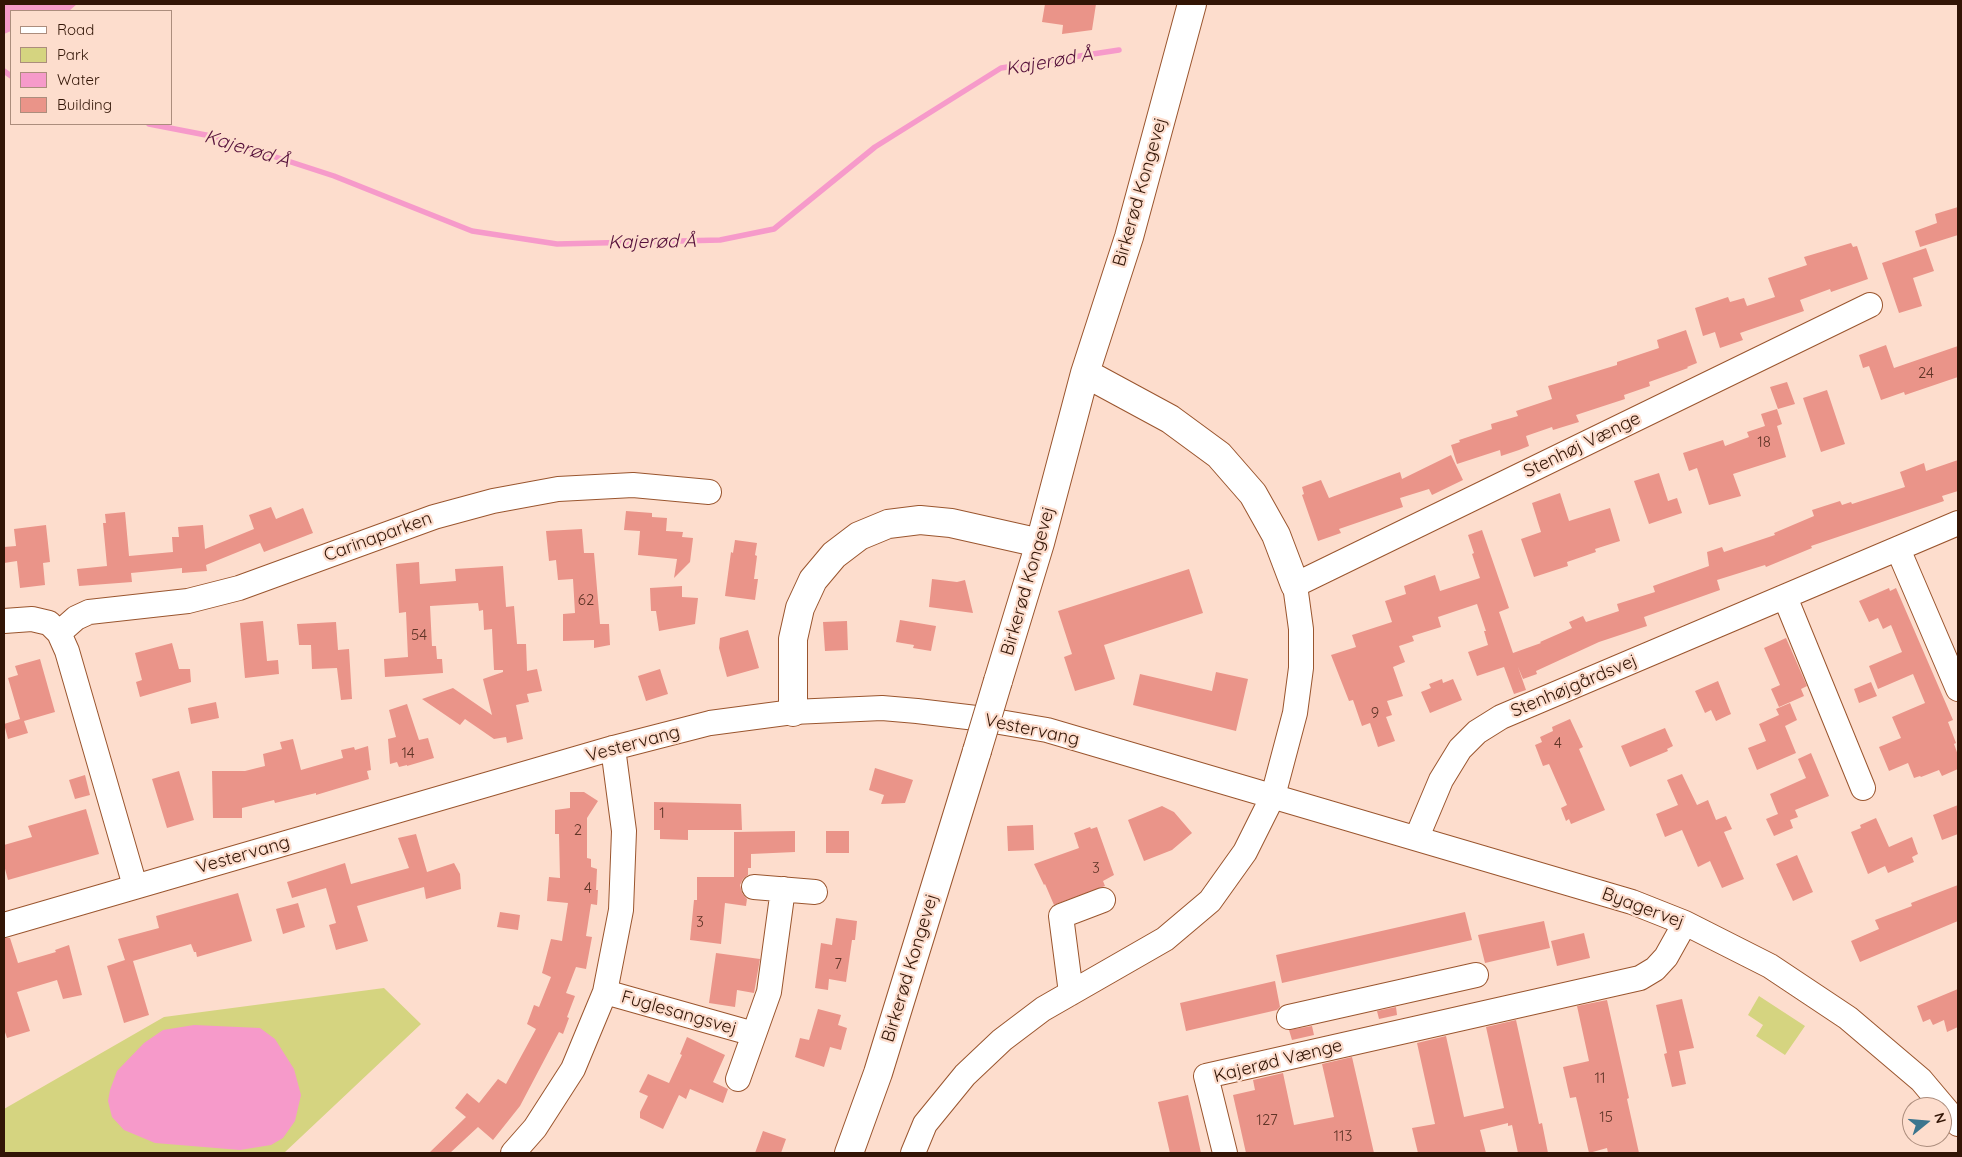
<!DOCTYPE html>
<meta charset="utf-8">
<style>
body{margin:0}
#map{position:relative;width:1962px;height:1157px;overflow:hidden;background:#fdddcd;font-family:Quicksand,sans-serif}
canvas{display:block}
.frame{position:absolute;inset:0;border:5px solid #321506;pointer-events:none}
.legend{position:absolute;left:10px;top:10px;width:162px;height:115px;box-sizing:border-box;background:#fdddcd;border:1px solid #ac8d7d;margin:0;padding:6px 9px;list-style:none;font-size:15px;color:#321506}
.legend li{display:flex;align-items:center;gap:10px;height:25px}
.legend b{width:25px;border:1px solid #ac8d7d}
.north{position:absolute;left:1902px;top:1097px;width:50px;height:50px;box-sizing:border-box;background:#fdddcd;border:1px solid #ac8d7d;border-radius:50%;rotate:73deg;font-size:14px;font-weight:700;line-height:20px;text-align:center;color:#321506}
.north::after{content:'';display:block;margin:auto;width:18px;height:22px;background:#3b758e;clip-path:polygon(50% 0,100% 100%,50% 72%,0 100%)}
</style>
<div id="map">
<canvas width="1962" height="1157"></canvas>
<div class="frame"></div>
<ul class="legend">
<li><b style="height:6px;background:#fff"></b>Road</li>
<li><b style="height:14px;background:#d5d480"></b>Park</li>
<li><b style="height:14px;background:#f69aca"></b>Water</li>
<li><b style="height:14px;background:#ea9489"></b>Building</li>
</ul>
<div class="north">N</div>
</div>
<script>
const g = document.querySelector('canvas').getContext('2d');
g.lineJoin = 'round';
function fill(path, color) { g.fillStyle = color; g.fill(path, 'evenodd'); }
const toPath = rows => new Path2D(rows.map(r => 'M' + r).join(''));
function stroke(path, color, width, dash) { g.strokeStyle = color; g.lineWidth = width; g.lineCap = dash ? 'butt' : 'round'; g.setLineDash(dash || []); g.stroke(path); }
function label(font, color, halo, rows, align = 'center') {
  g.font = font + ' Quicksand,sans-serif'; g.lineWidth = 4.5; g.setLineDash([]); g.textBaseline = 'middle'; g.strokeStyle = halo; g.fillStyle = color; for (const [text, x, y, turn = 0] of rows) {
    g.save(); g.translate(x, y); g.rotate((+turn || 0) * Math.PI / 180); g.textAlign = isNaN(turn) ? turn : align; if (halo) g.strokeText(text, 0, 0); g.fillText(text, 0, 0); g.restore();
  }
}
fill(toPath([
 [384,988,421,1024,284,1153,4,1153,4,1109,164,1017],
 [1759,996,1805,1026,1785,1055,1756,1036,1763,1025,1748,1015]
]), '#d5d480');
fill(toPath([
 [4,4,77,4,69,11,11,11,11,31,4,34],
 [194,1025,260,1028,275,1039,294,1069,301,1095,295,1121,283,1138,271,1145,240,1150,155,1143,124,1130,112,1117,108,1101,110,1090,117,1071,144,1043,163,1030]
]), '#f69aca');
stroke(toPath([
 [4,71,11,76],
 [149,124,211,136,334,176,472,231,557,244,720,240,774,229,875,147,1001,68,1119,50]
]), '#f69aca', 5.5);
fill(toPath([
 [1045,4,1096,4,1092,30,1062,34,1063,25,1042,22],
 [1958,207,1958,235,1920,247,1915,231,1937,223,1935,214],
 [1851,243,1853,247,1857,246,1868,279,1831,292,1830,289,1800,300,1804,311,1740,333,1743,340,1720,348,1715,332,1703,336,1695,308,1728,297,1730,302,1744,298,1747,306,1775,297,1768,278,1807,265,1804,257],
 [1926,248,1934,271,1913,278,1922,306,1899,313,1882,263],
 [1686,330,1697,363,1687,367,1688,368,1649,382,1650,386,1624,395,1625,399,1576,415,1579,422,1553,430,1552,427,1526,436,1529,446,1519,450,1501,456,1500,450,1457,464,1451,445,1460,442,1459,440,1492,429,1491,424,1518,416,1516,411,1552,399,1548,386,1617,365,1617,362,1659,348,1657,340],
 [1886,345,1894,368,1958,346,1958,377,1905,395,1904,392,1881,400,1869,366,1863,368,1859,355],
 [1787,382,1795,404,1778,409,1770,387],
 [1827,390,1845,444,1821,452,1803,398],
 [1777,409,1782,424,1777,426,1786,457,1733,474,1741,496,1709,505,1697,468,1689,471,1683,453,1723,440,1725,446,1749,437,1747,432,1765,426,1761,414],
 [1451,455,1463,480,1432,495,1429,489,1400,498,1403,507,1339,529,1341,533,1318,541,1302,495,1304,494,1302,487,1321,480,1329,498,1400,472,1402,479],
 [1958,460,1958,491,1942,496,1944,501,1811,546,1812,548,1766,567,1765,565,1717,580,1720,590,1644,617,1647,626,1599,642,1536,671,1537,674,1523,679,1518,667,1526,690,1514,694,1504,667,1477,676,1468,652,1488,645,1484,631,1486,631,1477,604,1438,617,1441,627,1412,636,1414,641,1399,646,1405,662,1393,667,1403,696,1387,701,1392,715,1386,717,1395,741,1378,747,1370,723,1362,726,1353,700,1349,701,1331,655,1356,647,1352,635,1392,622,1385,601,1406,594,1404,586,1435,575,1440,591,1480,578,1472,554,1474,553,1468,535,1482,530,1509,608,1499,612,1513,653,1541,643,1540,642,1572,628,1569,622,1583,616,1586,622,1619,611,1617,604,1655,592,1653,586,1709,566,1707,552,1722,547,1724,552,1775,535,1774,533,1814,516,1812,510,1840,501,1842,505,1851,502,1852,504,1905,487,1900,472,1924,463,1926,471],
 [1659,473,1668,501,1677,498,1682,513,1649,524,1634,481],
 [1560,493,1569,521,1610,508,1620,541,1595,549,1596,552,1567,562,1568,566,1534,577,1521,539,1541,532,1532,503],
 [271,507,276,519,303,508,313,533,264,552,260,543,206,565,207,571,182,573,182,568,131,573,132,582,79,586,77,569,107,566,103,523,106,523,105,514,125,512,129,556,173,552,172,537,179,537,178,527,203,525,205,549,254,529,249,515],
 [626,511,652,513,652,517,667,518,666,531,683,532,682,537,693,538,690,562,674,578,677,559,638,555,640,531,624,530],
 [46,525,50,562,43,563,45,585,20,588,17,561,4,563,4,547,16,546,14,529],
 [582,529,584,553,594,553,600,624,609,624,610,645,594,648,594,640,563,641,563,614,575,613,573,579,558,580,556,560,549,561,546,531],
 [735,540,757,543,755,555,757,556,754,579,758,579,755,600,725,596,731,552,733,553],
 [419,562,420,584,456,581,455,569,503,566,506,607,514,606,517,644,526,644,527,671,537,669,542,691,527,694,529,702,516,705,523,739,507,743,506,737,494,739,465,719,460,725,422,699,453,688,492,715,483,679,503,672,503,670,494,670,492,629,484,630,483,610,479,611,478,603,430,606,432,646,436,646,437,659,442,659,443,673,385,677,384,659,408,657,406,612,399,613,396,564],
 [1189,569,1203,613,1104,645,1115,679,1075,691,1064,657,1072,654,1058,611],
 [932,579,957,582,965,580,973,613,929,607],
 [682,586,682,597,698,598,695,624,659,631,656,611,651,611,650,588],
 [1889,588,1890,591,1896,588,1953,720,1948,722,1956,743,1954,744,1958,755,1958,769,1942,776,1939,770,1921,777,1920,776,1914,778,1908,763,1889,771,1879,747,1901,738,1892,717,1925,703,1913,674,1878,689,1869,666,1902,652,1891,625,1883,629,1878,618,1869,622,1859,601],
 [900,620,936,626,931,651,913,648,914,645,896,642],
 [263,621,267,661,278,660,279,674,245,678,240,623],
 [847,621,848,650,825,651,823,622],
 [336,622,338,650,349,649,352,699,341,700,337,668,312,669,311,645,299,645,297,624],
 [748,630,759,668,727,677,719,648,720,638],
 [1786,638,1807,686,1801,689,1804,696,1779,707,1771,689,1780,685,1764,648],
 [172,643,179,669,190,669,191,682,140,697,136,682,142,680,135,653],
 [40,659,55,712,24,721,28,733,8,739,4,724,20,719,8,678,18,675,15,666],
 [660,669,668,694,646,701,638,676],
 [1216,672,1248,679,1236,731,1133,705,1140,674,1212,691],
 [1442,679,1443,683,1453,679,1462,700,1430,713,1421,692,1431,688,1429,684],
 [1718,681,1731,714,1716,721,1711,710,1705,713,1695,691],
 [1871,682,1877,696,1859,703,1854,689],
 [216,702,219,718,191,724,188,708],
 [1790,703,1797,720,1785,726,1796,753,1757,770,1748,748,1766,741,1759,724,1779,715,1776,709],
 [407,704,419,740,428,738,434,758,407,766,407,765,399,767,397,762,390,764,388,739,396,737,389,710],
 [1570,719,1583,747,1579,749,1605,810,1571,824,1569,819,1566,821,1561,808,1567,805,1549,764,1543,766,1535,745,1542,742,1540,737,1553,731,1552,727],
 [1665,728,1673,746,1667,749,1668,751,1630,767,1621,746],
 [293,739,301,770,343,758,341,750,354,747,355,750,368,746,371,770,367,771,369,779,316,795,316,793,275,803,274,800,242,808,242,818,213,818,212,771,245,771,265,766,263,754,282,749,280,742],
 [1811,753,1829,796,1795,810,1798,817,1790,820,1793,828,1774,836,1766,819,1778,814,1770,794,1806,778,1798,759],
 [875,768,913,780,905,803,881,804,884,795,869,790],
 [179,771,194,820,167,828,152,779],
 [1682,774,1697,805,1708,800,1716,820,1726,816,1732,829,1724,832,1744,879,1722,888,1710,861,1698,867,1682,830,1665,837,1656,814,1678,805,1667,780],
 [85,775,90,795,75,799,69,780],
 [570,792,584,792,598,801,587,818,587,858,591,859,591,867,597,869,596,890,598,890,597,905,591,904,586,936,592,937,586,969,576,967,566,993,575,996,567,1017,569,1018,563,1034,559,1032,520,1106,493,1140,478,1127,450,1153,429,1153,466,1117,455,1108,467,1093,479,1103,498,1079,506,1084,536,1029,527,1024,534,1005,539,1007,551,977,542,973,551,939,562,941,568,903,547,901,549,877,560,878,559,834,555,834,555,810,570,808],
 [654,802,741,804,742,830,688,830,688,840,660,839,660,830,654,830],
 [1958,805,1958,834,1942,840,1933,815],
 [1162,806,1174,812,1192,833,1172,850,1144,861,1128,820],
 [86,809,99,854,8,880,4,865,4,845,32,837,28,826],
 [1876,818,1889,847,1912,837,1918,854,1912,857,1914,862,1888,873,1885,866,1868,874,1851,832,1861,828,1860,825],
 [1033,825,1034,850,1008,851,1007,826],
 [1090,827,1091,829,1097,827,1114,875,1103,881,1105,886,1054,905,1045,884,1044,885,1034,864,1079,848,1074,833],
 [795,831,795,852,751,854,751,868,748,868,748,875,743,879,740,885,742,893,747,899,746,906,725,903,721,944,690,940,694,900,697,900,697,877,734,877,734,832],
 [826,831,849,831,849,853,826,853],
 [416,834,427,872,454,863,460,874,461,889,426,899,424,887,357,906,368,941,336,950,329,925,336,923,326,888,292,898,287,882,345,863,351,884,409,868,398,838],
 [1797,855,1813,892,1793,901,1776,864],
 [1958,885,1958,921,1860,962,1851,941,1879,929,1875,920,1912,906,1911,903],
 [238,893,252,941,197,957,196,952,194,952,191,944,133,961,149,1015,124,1023,107,966,125,960,118,939,159,928,156,916],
 [298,903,305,927,283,934,276,909],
 [500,912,520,915,518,930,497,927],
 [1465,912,1472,940,1282,983,1276,955],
 [836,918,857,921,855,940,852,940,846,982,829,979,828,990,815,988,821,943,832,945],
 [1544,921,1550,948,1485,963,1478,935],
 [1584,933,1590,958,1557,966,1551,941],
 [4,938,10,938,18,963,56,952,55,950,69,945,82,995,63,999,57,980,17,992,30,1031,7,1038,4,1029],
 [716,953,760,959,754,993,737,990,735,1007,709,1003],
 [1275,981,1280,1007,1277,1010,1186,1031,1180,1003],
 [1958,989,1958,1027,1947,1032,1944,1020,1933,1025,1930,1019,1923,1022,1917,1006],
 [1682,999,1694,1048,1679,1051,1686,1084,1672,1087,1664,1054,1667,1053,1656,1005],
 [1607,1000,1629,1098,1627,1099,1639,1153,1608,1153,1607,1148,1589,1153,1576,1097,1570,1098,1563,1067,1589,1061,1577,1006],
 [1396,1007,1397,1015,1379,1019,1377,1011],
 [818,1009,841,1015,838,1025,847,1028,841,1050,830,1047,824,1067,795,1057,800,1038,809,1040],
 [1516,1020,1539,1124,1542,1123,1548,1153,1518,1153,1512,1125,1508,1126,1508,1123,1480,1130,1486,1153,1418,1153,1412,1128,1435,1124,1417,1043,1446,1036,1464,1117,1504,1108,1486,1027],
 [1312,1026,1314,1035,1292,1040,1289,1030],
 [687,1037,725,1055,713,1082,728,1089,723,1103,690,1089,686,1099,679,1095,663,1129,640,1118,640,1112,648,1096,639,1092,648,1074,669,1083,682,1055,680,1054],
 [1352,1057,1374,1153,1246,1153,1233,1095,1255,1090,1253,1080,1283,1073,1294,1125,1334,1117,1322,1064],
 [1188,1095,1201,1153,1170,1153,1158,1102],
 [763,1131,786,1139,781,1153,755,1153]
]), '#ea9489');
const minor = toPath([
 [1898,549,1958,689],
 [1785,597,1863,788],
 [4,621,32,619,49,623,59,633,67,651,135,886],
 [59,633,76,618,89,612,188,601,239,588,434,517,493,501,558,489,633,485,709,492],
 [1417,837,1441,780,1460,749,1477,732,1501,717,1958,523],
 [754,887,815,892],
 [4,925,613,748,710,723,793,712,882,708,917,711,976,718,1047,730,1632,902,1685,923,1770,966,1848,1018,1921,1080,1958,1124],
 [605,992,754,1034],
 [1071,993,1061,916,1103,900],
 [1289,1017,1476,975],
 [738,1079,769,992,783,889],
 [513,1153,535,1128,573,1069,605,992,621,910,624,831,613,748],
 [913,1153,925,1124,965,1075,1002,1040,1043,1009,1165,939,1210,901,1245,852,1273,796,1295,713,1301,668,1301,629,1295,585,1870,305],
 [1225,1153,1206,1076,1640,978,1655,969,1666,957,1685,923]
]);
const major = toPath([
 [1085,373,1170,419,1219,455,1253,494,1276,535,1295,585],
 [998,681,1040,543,1085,373,1129,237,1192,4],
 [793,712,793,639,800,608,813,580,834,555,859,536,888,524,920,520,951,523,1040,543],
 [849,1153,878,1073,977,751]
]);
stroke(minor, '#9a552e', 26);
stroke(major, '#9a552e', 30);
stroke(minor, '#fff', 24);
stroke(major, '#fff', 28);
const majorBridge = toPath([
 [977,751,998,681]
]);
stroke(majorBridge, '#9a552e', 30, []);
stroke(majorBridge, '#fff', 28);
label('15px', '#603527', null, [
 ["24",1926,373],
 ["18",1764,442],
 ["62",586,600],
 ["54",419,635],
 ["9",1375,713],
 ["4",1558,743],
 ["14",408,753],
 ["1",662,813],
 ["2",578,830],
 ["3",1096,868],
 ["4",588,888],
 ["3",700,922],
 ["7",838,964],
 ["11",1600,1078],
 ["15",1606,1117],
 ["127",1267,1120],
 ["113",1343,1136]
]);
label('18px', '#321506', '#fdddcd', [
 ["Birkerød Kongevej",1140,192,-74],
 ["Stenhøj Vænge",1582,445,-26],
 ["Carinaparken",378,537,-20],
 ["Birkerød Kongevej",1028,581,-74],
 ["Stenhøjgårdsvej",1574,686,-23],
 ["Vestervang",1032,730,12],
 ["Vestervang",633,744,-15],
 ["Vestervang",243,855,-16],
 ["Byagervej",1643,908,20],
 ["Birkerød Kongevej",910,968,-73],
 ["Fuglesangsvej",679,1013,16],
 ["Kajerød Vænge",1278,1061,-14]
]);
label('italic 19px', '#56113b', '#fdddcd', [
 ["Kajerød Å",1049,62,-10],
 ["Kajerød Å",247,149,17],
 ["Kajerød Å",652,242,-1]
]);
</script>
